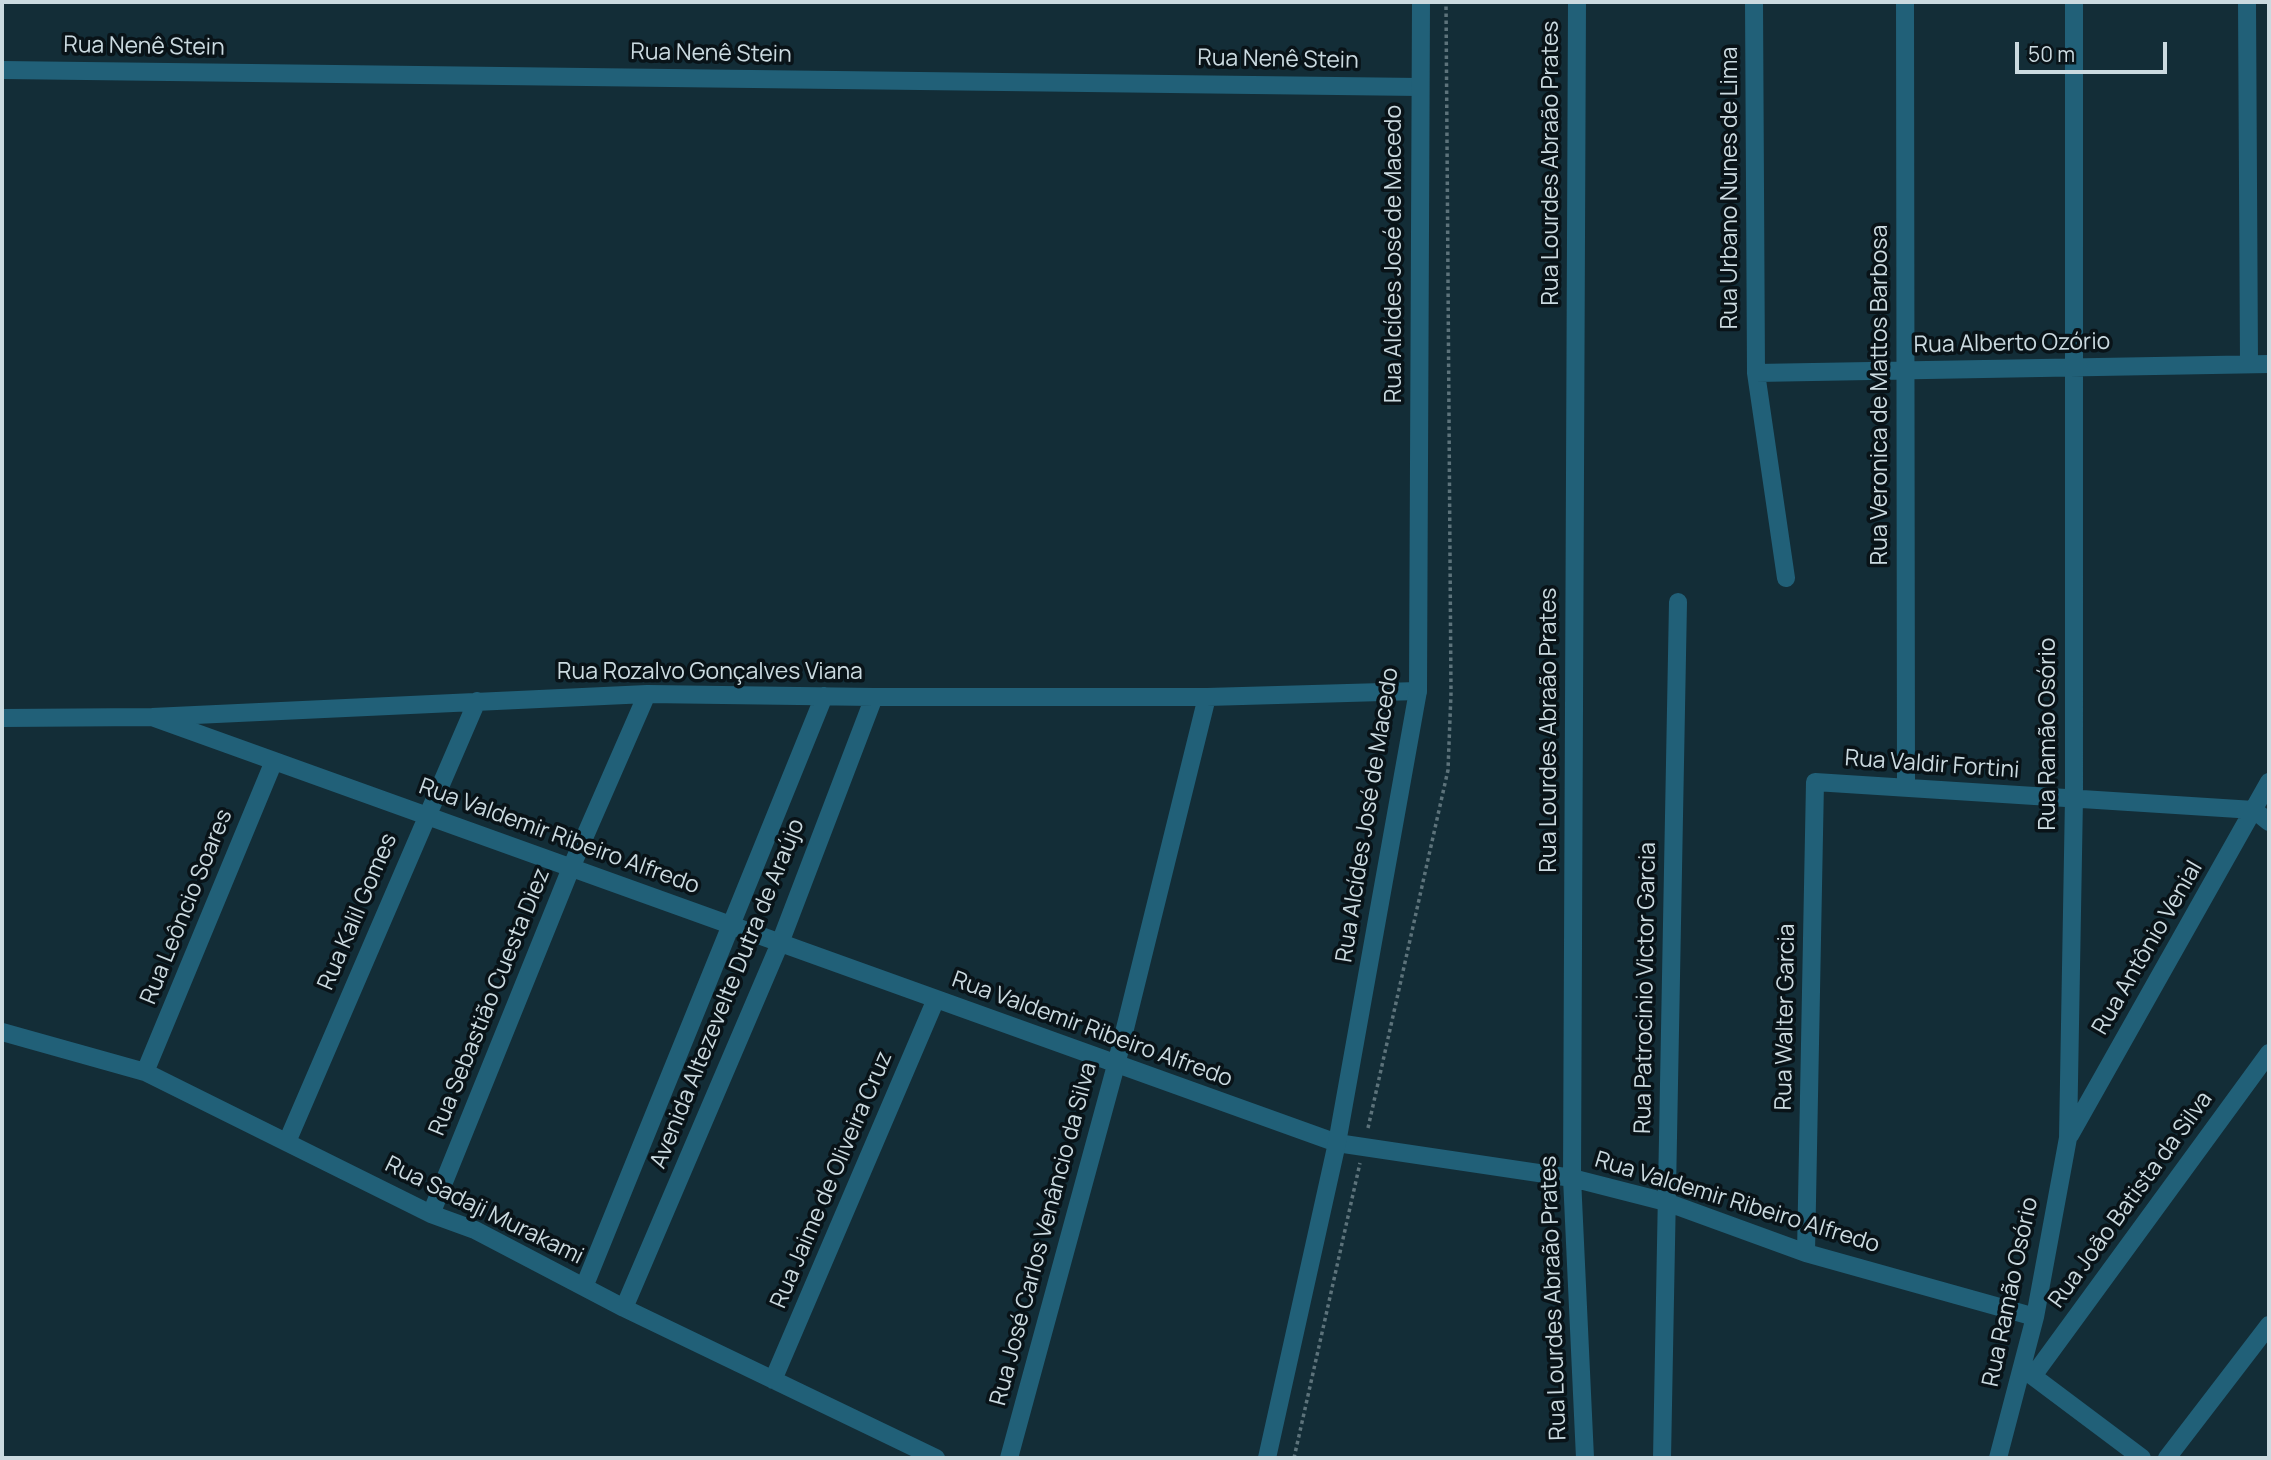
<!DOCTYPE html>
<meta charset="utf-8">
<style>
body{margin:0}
#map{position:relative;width:2271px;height:1460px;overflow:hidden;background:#132d37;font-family:Manrope,sans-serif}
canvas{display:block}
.frame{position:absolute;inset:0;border:4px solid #cbdae0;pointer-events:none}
.scale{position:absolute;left:2015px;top:42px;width:152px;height:32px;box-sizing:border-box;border:4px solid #cbdae0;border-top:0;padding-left:9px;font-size:21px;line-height:24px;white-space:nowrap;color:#cbdae0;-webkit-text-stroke:5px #091318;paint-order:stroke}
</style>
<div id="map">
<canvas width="2271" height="1460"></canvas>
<div class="frame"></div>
<div class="scale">50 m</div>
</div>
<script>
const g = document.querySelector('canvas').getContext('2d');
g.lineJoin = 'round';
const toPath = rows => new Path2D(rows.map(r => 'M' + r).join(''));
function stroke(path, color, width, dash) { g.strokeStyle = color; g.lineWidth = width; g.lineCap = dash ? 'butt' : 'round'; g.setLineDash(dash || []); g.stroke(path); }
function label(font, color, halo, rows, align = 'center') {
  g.font = font + ' Manrope,sans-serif'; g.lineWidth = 7; g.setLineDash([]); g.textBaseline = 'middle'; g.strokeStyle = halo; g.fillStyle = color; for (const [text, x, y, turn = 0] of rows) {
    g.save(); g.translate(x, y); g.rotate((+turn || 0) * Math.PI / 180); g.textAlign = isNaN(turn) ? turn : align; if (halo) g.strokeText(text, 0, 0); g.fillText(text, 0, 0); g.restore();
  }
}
stroke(toPath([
 [1368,1128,1448,770,1451,693,1446,2],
 [1294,1458,1360,1163]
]), '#5d737b', 3.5, [3.5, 3.5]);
stroke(toPath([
 [1577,2,1572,1178,1585,1458],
 [1754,2,1756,373,1786,578],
 [1905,2,1906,788],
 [2247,2,2249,364],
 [2,70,1420,87],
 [1756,373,2269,364],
 [152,717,1337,1143,1572,1178,1666,1202,1806,1253,2035,1317],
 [2,718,152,717,647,694,874,697,1207,697,1418,691],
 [2,1032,145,1072,431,1214,475,1230,624,1308,936,1458],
 [145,1072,274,761],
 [2070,1135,2269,782],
 [287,1142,477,701],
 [431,1214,571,868,647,694],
 [1806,1253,1815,782,2254,810,2269,822],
 [584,1287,824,696],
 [624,1308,780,943,874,697],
 [2026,1371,2142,1458],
 [2033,1376,2269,1053],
 [773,1380,936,999],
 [1009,1458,1116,1065,1207,697],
 [1662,1458,1678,602],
 [1998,1458,2035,1317,2068,1138,2074,798,2074,2],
 [2167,1458,2269,1325]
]), '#216078', 18);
stroke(toPath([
 [1267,1458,1337,1143,1418,691,1421,2]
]), '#216078', 18);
label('23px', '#cbdae0', '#091318', [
 ["Rua Nenê Stein",144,47,1],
 ["Rua Nenê Stein",711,54,1],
 ["Rua Nenê Stein",1278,60,1],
 ["Rua Lourdes Abraão Prates",1552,163,-90],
 ["Rua Urbano Nunes de Lima",1731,188,-90],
 ["Rua Alcídes José de Macedo",1395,254,-90],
 ["Rua Alberto Ozório",2012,344,-1],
 ["Rua Veronica de Mattos Barbosa",1881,395,-90],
 ["Rua Rozalvo Gonçalves Viana",710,673],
 ["Rua Lourdes Abraão Prates",1550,730,-90],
 ["Rua Ramão Osório",2049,734,-90],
 ["Rua Valdir Fortini",1932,765,4],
 ["Rua Alcídes José de Macedo",1368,815,-81],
 ["Rua Valdemir Ribeiro Alfredo",559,837,20],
 ["Rua Leôncio Soares",187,907,-68],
 ["Rua Kalil Gomes",358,912,-67],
 ["Rua Antônio Venial",2148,948,-60],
 ["Rua Patrocinio Victor Garcia",1646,988,-89],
 ["Avenida Altezevelte Dutra de Araújo",728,994,-68],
 ["Rua Sebastião Cuesta Diez",490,1002,-68],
 ["Rua Walter Garcia",1786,1017,-89],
 ["Rua Valdemir Ribeiro Alfredo",1092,1030,20],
 ["Rua Jaime de Oliveira Cruz",832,1180,-67],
 ["Rua João Batista da Silva",2131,1200,-54],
 ["Rua Valdemir Ribeiro Alfredo",1737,1203,17],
 ["Rua Sadaji Murakami",484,1211,26],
 ["Rua José Carlos Venâncio da Silva",1044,1234,-75],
 ["Rua Ramão Osório",2011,1292,-78],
 ["Rua Lourdes Abraão Prates",1554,1298,-92]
]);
</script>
